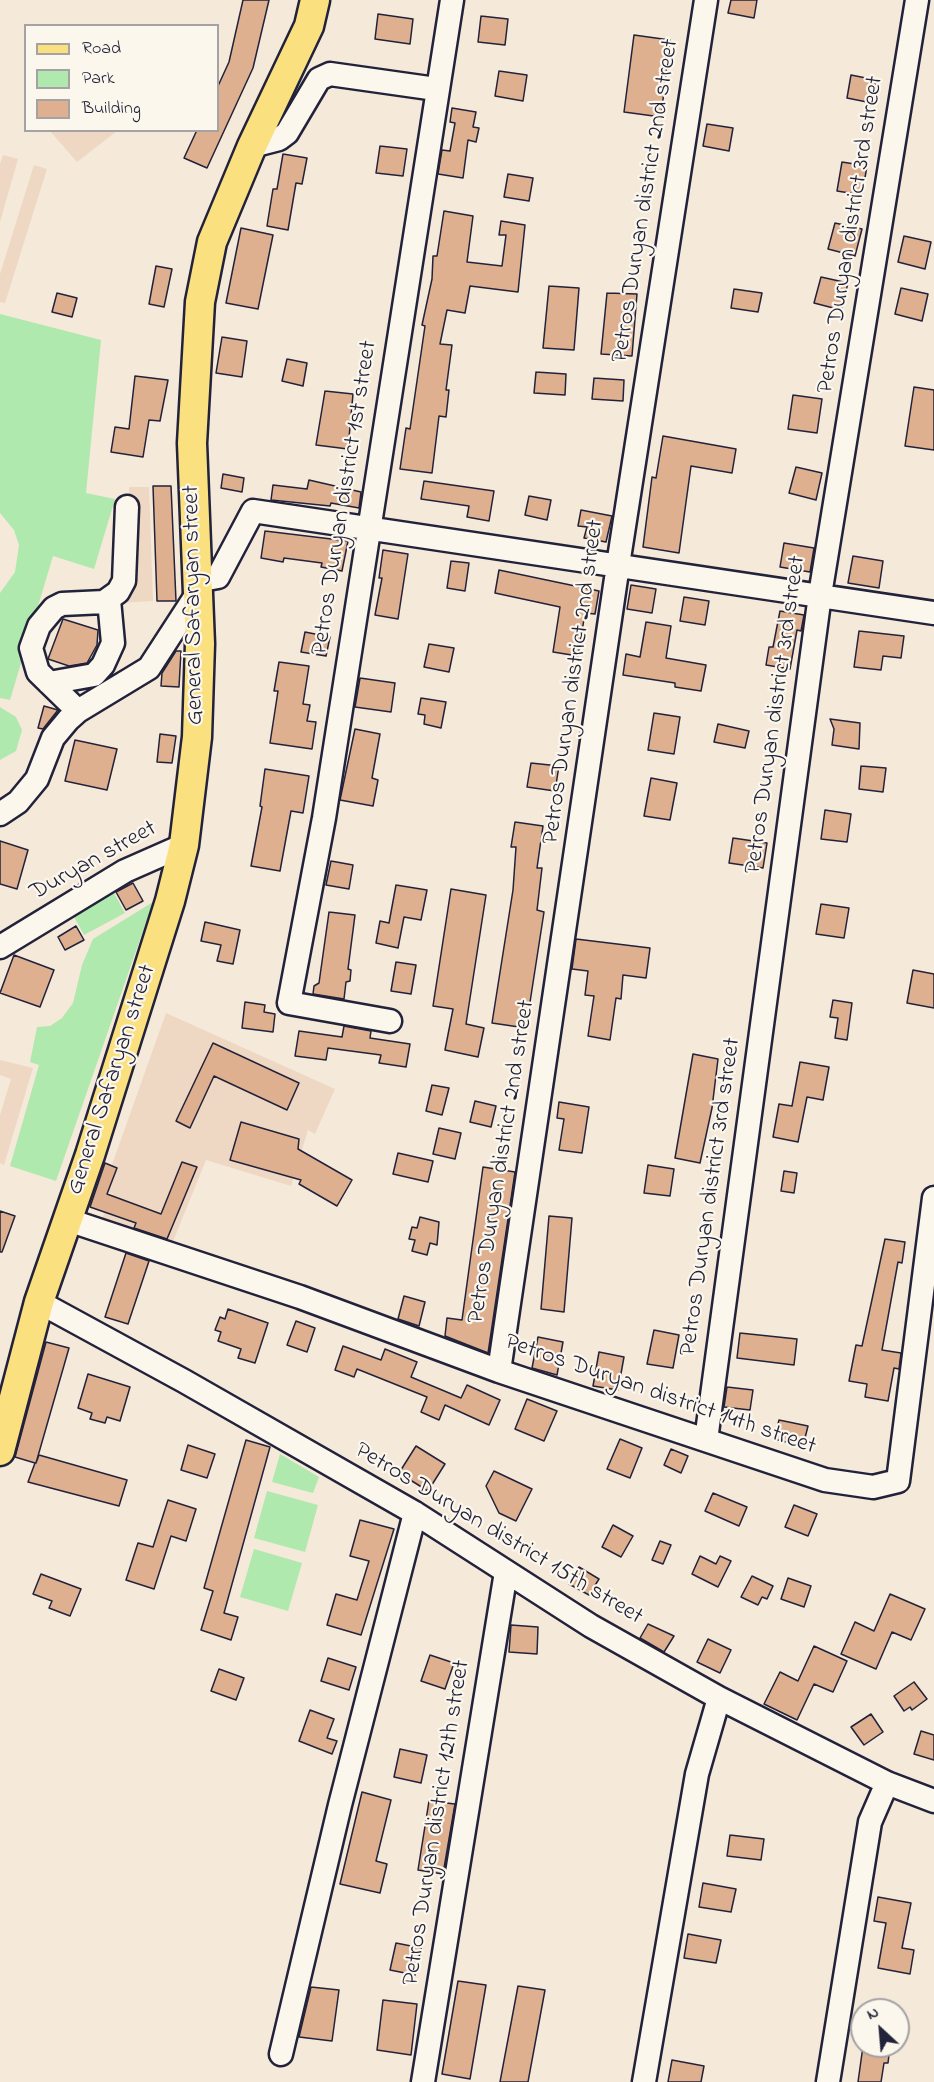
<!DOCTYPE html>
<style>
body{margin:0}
#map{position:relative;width:934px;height:2082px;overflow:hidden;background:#f5e9d9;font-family:"Indie Flower",sans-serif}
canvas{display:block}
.legend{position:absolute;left:24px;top:24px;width:195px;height:108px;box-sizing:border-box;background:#fbf7ec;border:2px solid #a4a2a5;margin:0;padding:8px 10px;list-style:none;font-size:18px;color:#22223b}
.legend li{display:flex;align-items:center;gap:12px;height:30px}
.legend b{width:30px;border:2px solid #a4a2a5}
.north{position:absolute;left:850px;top:1998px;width:60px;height:60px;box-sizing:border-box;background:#fbf7ec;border:2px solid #a4a2a5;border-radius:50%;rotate:334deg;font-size:16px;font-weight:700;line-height:24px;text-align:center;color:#22223b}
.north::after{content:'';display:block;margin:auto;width:21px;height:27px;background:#22223b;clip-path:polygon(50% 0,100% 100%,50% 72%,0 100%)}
</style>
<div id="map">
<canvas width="934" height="2082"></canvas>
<ul class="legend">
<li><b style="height:8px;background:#fbe080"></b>Road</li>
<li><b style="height:16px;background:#b0e9ad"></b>Park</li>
<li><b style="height:16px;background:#deb08f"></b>Building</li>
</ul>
<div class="north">N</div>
</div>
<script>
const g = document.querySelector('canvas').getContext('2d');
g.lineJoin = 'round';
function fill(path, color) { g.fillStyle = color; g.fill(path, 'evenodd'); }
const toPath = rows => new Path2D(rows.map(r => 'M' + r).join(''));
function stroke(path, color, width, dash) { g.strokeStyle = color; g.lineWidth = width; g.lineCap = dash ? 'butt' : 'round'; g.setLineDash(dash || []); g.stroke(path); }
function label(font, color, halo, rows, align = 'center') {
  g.font = font + ' "Indie Flower",sans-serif'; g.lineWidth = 4.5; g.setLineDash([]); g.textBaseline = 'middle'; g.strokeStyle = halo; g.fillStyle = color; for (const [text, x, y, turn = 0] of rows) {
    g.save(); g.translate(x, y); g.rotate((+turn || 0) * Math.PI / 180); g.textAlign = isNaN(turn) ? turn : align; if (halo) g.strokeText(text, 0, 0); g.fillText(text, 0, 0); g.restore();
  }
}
fill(toPath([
 [50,131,117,131,77,162],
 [3,155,18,159,0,222,0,164],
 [34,165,47,169,5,303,0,302,0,274],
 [129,487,149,487,153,601,120,603,119,591,133,590],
 [166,1013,335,1089,315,1134,308,1130,291,1186,206,1160,172,1244,101,1221,113,1194,103,1190],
 [0,1060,33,1068,4,1165,0,1163,0,1115,11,1079,0,1075]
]), '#eed8c3');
fill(toPath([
 [0,314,101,340,86,493,115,499,94,569,53,556,10,700,0,698,0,593,15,572,19,545,14,530,0,513],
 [0,707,16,717,22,730,16,751,0,760],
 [114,893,125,913,84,935,73,915],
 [153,902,56,1181,10,1166,39,1065,30,1062,37,1027,50,1026,62,1018,73,1003,82,965,93,939],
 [280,1454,319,1477,313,1493,272,1482],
 [267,1491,318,1505,305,1552,254,1538],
 [254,1549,302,1563,288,1611,240,1597]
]), '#b0e9ad');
const building = toPath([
 [243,0,269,0,253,68,207,168,184,158,197,130,218,130,218,86,229,62,243,0],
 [731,0,757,0,754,18,728,13,731,0],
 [378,14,413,19,410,44,375,39,378,14],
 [481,16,508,19,505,45,478,42,481,16],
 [634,35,670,40,661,117,624,112,634,35],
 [499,71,527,75,523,101,495,96,499,71],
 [851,75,876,80,872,103,847,98,851,75],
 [452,108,476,112,473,127,479,128,476,142,468,140,463,178,438,174,442,150,450,151,455,123,450,122,452,108],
 [707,124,733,128,729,151,703,146,707,124],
 [380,146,407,149,403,176,376,173,380,146],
 [283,154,307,158,302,184,296,183,288,230,267,226,273,189,277,189,283,154],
 [842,162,867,166,862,195,837,191,842,162],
 [508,174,533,178,529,201,504,197,508,174],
 [444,211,473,216,467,262,502,266,506,235,499,235,501,221,525,225,518,292,470,286,465,313,447,310,440,344,452,345,446,390,449,390,446,417,439,416,432,473,400,469,406,428,410,429,425,326,422,325,432,279,433,256,437,256,444,211],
 [835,223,862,229,855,256,828,249,835,223],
 [241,228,273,235,258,309,226,303,241,228],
 [904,236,931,242,925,269,898,262,904,236],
 [156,266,172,269,164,307,149,304,156,266],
 [821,277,848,283,841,310,814,303,821,277],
 [549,286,579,288,574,350,543,348,549,286],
 [901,288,928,294,922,321,895,314,901,288],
 [734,289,762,293,758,312,731,308,734,289],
 [57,293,77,298,72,317,52,312,57,293],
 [607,293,637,294,632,356,601,354,607,293],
 [222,337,247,341,242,377,216,373,222,337],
 [287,359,307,363,303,386,282,381,287,359],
 [536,372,566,374,565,395,534,393,536,372],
 [135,376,168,380,160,421,149,420,143,457,111,452,115,427,129,429,135,376],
 [594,378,624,380,623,401,592,399,594,378],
 [914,387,934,390,934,450,905,446,914,387],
 [325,391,353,394,348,449,316,445,325,391],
 [793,395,822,399,817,433,788,429,793,395],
 [663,436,736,449,732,473,691,466,679,553,643,547,652,477,656,478,663,436],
 [796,467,822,473,816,500,789,493,796,467],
 [223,474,244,478,242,492,221,488,223,474],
 [309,480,361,492,359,508,331,503,330,506,271,500,273,485,307,489,309,480],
 [424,481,494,491,489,521,467,517,469,506,421,499,424,481],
 [153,486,171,486,176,601,157,601,153,486],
 [529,496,551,500,547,520,525,515,529,496],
 [581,510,612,516,606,542,584,538,587,527,578,526,581,510],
 [265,531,348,541,342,571,321,567,322,563,284,558,283,562,261,558,265,531],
 [784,543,814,548,810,572,780,567,784,543],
 [383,550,408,554,398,619,375,615,382,578,379,578,383,550],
 [853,556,883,561,879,588,848,583,853,556],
 [451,561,469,563,465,591,447,588,451,561],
 [499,570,599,591,595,614,585,613,578,656,553,652,560,607,495,593,499,570],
 [631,585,656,589,652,613,627,609,631,585],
 [684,597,709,601,705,625,680,621,684,597],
 [780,611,804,615,801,631,797,630,790,669,766,665,769,647,773,647,780,611],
 [63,619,98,630,97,645,87,663,69,666,48,659,63,619],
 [646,622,671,626,666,658,706,665,701,691,675,687,675,683,623,675,626,654,640,657,646,622],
 [859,631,904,636,901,658,883,656,881,670,854,667,859,631],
 [305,632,330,637,326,656,301,652,305,632],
 [429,644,454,648,449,672,424,667,429,644],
 [176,651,181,651,179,687,161,686,162,673,176,651],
 [279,662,309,666,303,704,310,705,307,721,316,722,312,749,270,743,278,691,274,691,279,662],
 [360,678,395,683,391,712,355,707,360,678],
 [421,698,446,702,441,728,424,724,425,715,418,714,421,698],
 [44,706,58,710,43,729,38,728,44,706],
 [654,713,680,717,674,754,648,750,654,713],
 [830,719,860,723,859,749,832,745,834,729,830,719],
 [718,724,749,731,745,748,714,742,718,724],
 [355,729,380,734,372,778,378,780,373,806,340,800,355,729],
 [160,734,176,736,172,763,157,762,160,734],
 [75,740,117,749,107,790,65,781,75,740],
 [531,763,559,766,555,791,527,787,531,763],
 [861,766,886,768,883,792,859,789,861,766],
 [265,769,309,776,303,813,291,811,280,871,251,866,262,807,260,806,265,769],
 [651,778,677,783,670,820,644,816,651,778],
 [825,810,851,814,847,842,821,839,825,810],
 [515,822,543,826,537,868,542,868,537,910,544,912,526,1028,492,1023,513,890,516,847,511,847,515,822],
 [733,838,767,843,763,868,729,863,733,838],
 [0,841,28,850,17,889,0,884,0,841],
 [331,861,353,865,349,889,326,885,331,861],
 [133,883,143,901,126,910,116,892,133,883],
 [396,885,427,890,421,920,404,917,398,948,376,943,380,921,389,923,396,885],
 [451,889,486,895,466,1024,484,1028,478,1057,445,1050,453,1009,433,1006,451,889],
 [821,904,849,908,844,938,816,934,821,904],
 [329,912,355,915,348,969,351,970,350,981,346,982,344,999,313,994,314,986,319,983,329,912],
 [205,922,240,930,233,964,217,961,221,945,201,941,205,922],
 [76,926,84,940,65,950,58,937,76,926],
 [576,939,650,948,646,978,623,975,621,999,616,998,610,1040,588,1036,594,996,585,995,588,971,572,969,576,939],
 [14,955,54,970,40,1007,0,993,14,955],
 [396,962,416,965,411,994,391,991,396,962],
 [913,970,934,974,934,1008,907,1003,913,970],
 [833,1000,852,1003,847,1040,835,1038,838,1018,830,1017,833,1000],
 [245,1002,265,1005,264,1012,275,1014,273,1032,242,1028,245,1002],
 [344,1026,371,1031,370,1038,410,1044,406,1067,379,1063,381,1055,328,1048,326,1060,295,1056,299,1031,342,1037,344,1026],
 [213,1043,299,1083,287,1110,214,1076,190,1128,176,1121,213,1043],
 [693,1054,718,1059,712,1108,700,1163,675,1158,693,1054],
 [800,1062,829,1067,823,1100,807,1097,798,1142,773,1137,779,1104,792,1106,800,1062],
 [432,1085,449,1088,442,1115,426,1111,432,1085],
 [475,1101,496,1106,491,1127,470,1122,475,1101],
 [559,1102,589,1107,582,1153,559,1150,564,1119,557,1118,559,1102],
 [241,1122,299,1139,298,1149,352,1180,337,1206,299,1184,301,1180,230,1160,241,1122],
 [439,1128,461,1133,455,1159,433,1154,439,1128],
 [398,1153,433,1161,428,1182,393,1174,398,1153],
 [182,1162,197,1167,167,1239,134,1228,136,1223,90,1207,105,1163,117,1168,107,1194,161,1214,182,1162],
 [648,1165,674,1169,670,1196,644,1193,648,1165],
 [483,1167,515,1172,488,1353,445,1336,447,1318,462,1320,483,1167],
 [784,1171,797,1173,794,1193,781,1191,784,1171],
 [0,1211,15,1216,2,1252,0,1252,0,1211],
 [549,1216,572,1218,564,1312,541,1309,549,1216],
 [420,1217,439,1222,437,1245,430,1243,427,1255,412,1251,415,1240,409,1239,412,1227,417,1228,420,1217],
 [885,1239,905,1242,902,1263,898,1262,882,1350,901,1353,899,1369,894,1368,888,1401,865,1397,867,1384,849,1381,856,1345,862,1346,885,1239],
 [126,1253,149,1261,128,1324,105,1317,126,1253],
 [404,1296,425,1302,419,1326,398,1319,404,1296],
 [228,1309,268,1323,255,1363,238,1358,241,1349,218,1341,221,1332,215,1330,220,1317,225,1319,228,1309],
 [296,1321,315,1328,307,1352,287,1345,296,1321],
 [654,1330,679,1335,673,1368,647,1364,654,1330],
 [740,1333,797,1339,794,1365,737,1358,740,1333],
 [538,1337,563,1342,557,1375,532,1368,538,1337],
 [46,1342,69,1348,36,1463,39,1455,127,1480,119,1506,28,1482,35,1463,15,1457,46,1342],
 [343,1346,381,1360,385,1349,417,1362,411,1377,461,1398,467,1385,500,1400,489,1425,445,1405,439,1420,421,1412,427,1397,357,1369,354,1377,335,1370,343,1346],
 [599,1352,624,1357,618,1390,593,1386,599,1352],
 [88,1374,130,1387,120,1421,107,1417,105,1423,90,1419,92,1413,78,1408,88,1374],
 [727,1387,753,1390,750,1410,724,1407,727,1387],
 [527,1399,557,1411,544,1441,515,1429,527,1399],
 [779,1420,808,1426,803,1446,774,1439,779,1420],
 [620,1439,642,1448,630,1478,607,1469,620,1439],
 [246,1440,270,1447,224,1613,238,1617,231,1640,201,1630,213,1591,204,1588,246,1440],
 [188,1445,215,1454,207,1478,181,1470,188,1445],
 [416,1446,445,1464,428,1491,399,1473,416,1446],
 [671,1449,688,1456,681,1473,664,1465,671,1449],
 [494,1471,532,1489,516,1521,499,1513,486,1486,494,1471],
 [713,1493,747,1507,739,1526,705,1511,713,1493],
 [168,1500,196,1509,186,1541,171,1536,154,1589,126,1580,138,1543,153,1547,168,1500],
 [794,1505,817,1514,808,1536,785,1527,794,1505],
 [360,1520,394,1529,361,1635,327,1625,336,1594,357,1600,369,1561,350,1556,360,1520],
 [613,1525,633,1536,621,1557,602,1547,613,1525],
 [660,1541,671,1545,663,1564,652,1560,660,1541],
 [700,1556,716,1564,720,1556,731,1561,718,1587,692,1574,700,1556],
 [579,1567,599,1579,589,1595,569,1584,579,1567],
 [41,1574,81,1589,70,1616,49,1608,52,1601,33,1594,41,1574],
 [752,1576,773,1586,767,1599,762,1597,758,1605,741,1597,752,1576],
 [788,1578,811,1586,804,1607,781,1599,788,1578],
 [890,1594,925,1609,911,1640,892,1632,876,1669,841,1654,855,1622,874,1631,890,1594],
 [648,1624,674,1636,664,1652,640,1638,648,1624],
 [511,1625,538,1627,537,1654,509,1652,511,1625],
 [708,1639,731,1650,720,1673,697,1662,708,1639],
 [814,1646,847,1661,833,1692,814,1684,797,1720,764,1704,780,1672,798,1681,814,1646],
 [430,1655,454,1663,445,1689,421,1681,430,1655],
 [328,1658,356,1667,349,1690,321,1681,328,1658],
 [219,1669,244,1678,236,1700,211,1691,219,1669],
 [914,1682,927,1699,912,1710,910,1707,904,1711,894,1696,914,1682],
 [310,1710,334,1719,327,1738,337,1741,332,1754,299,1741,310,1710],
 [871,1714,883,1732,864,1745,851,1727,871,1714],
 [921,1731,934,1735,934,1760,914,1754,921,1731],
 [400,1749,427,1755,421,1783,394,1777,400,1749],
 [362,1792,391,1800,376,1861,387,1864,380,1893,340,1884,362,1792],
 [429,1801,455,1804,443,1874,418,1870,429,1801],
 [730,1835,764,1839,761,1860,727,1856,730,1835],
 [703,1883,736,1889,731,1912,699,1907,703,1883],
 [878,1897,911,1903,902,1948,914,1950,910,1974,878,1968,886,1923,874,1921,878,1897],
 [688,1934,721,1940,716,1963,684,1958,688,1934],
 [396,1943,421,1948,415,1975,390,1970,396,1943],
 [458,1981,486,1985,470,2079,442,2074,458,1981],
 [518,1986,545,1990,528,2082,500,2082,518,1986],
 [311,1987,339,1990,332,2041,299,2037,311,1987],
 [383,2000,417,2004,411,2055,377,2050,383,2000],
 [863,2046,890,2046,888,2063,884,2063,881,2082,858,2082,863,2046],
 [672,2060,704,2066,701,2082,668,2082,672,2060]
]);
fill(building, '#deb08f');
stroke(building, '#22223b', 1.5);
const minor = toPath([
 [252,146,279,139,287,133,319,79,330,74,436,89],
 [196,581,218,577,253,511,934,613],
 [49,683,94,675,103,665,113,643,109,600],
 [78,711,38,672,31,648,39,626,54,608,62,604,104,602,118,592,124,581,127,507],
 [0,814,18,802,37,779,53,738,68,720,78,711,149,668,197,594],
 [0,947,125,871,184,845],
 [390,1021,289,1003,324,818,452,0],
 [68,1220,300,1297,499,1371,825,1480,873,1487,898,1481,934,1198],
 [39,1302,184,1381,415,1513,591,1626,719,1698,887,1783,934,1801],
 [499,1371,618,565,706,0],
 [706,1440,820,595,917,0],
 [281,2054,340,1805,415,1513],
 [423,2082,506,1572],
 [644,2082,697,1774,719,1698],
 [828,2082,870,1822,887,1783]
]);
const major = toPath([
 [0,1451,39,1302,90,1155,170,901,184,845,197,737,200,644,192,443,200,302,212,242,252,146,309,26,315,0]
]);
stroke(minor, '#22223b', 27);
stroke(major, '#22223b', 33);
stroke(minor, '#fbf7ec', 22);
stroke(major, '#fbe080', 28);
label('24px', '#22223b', '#fbf7ec', [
 ["Petros Duryan district 2nd street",647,201,-81],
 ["Petros Duryan district 3rd street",852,235,-81],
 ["Petros Duryan district 1st street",346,498,-81],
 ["General Safaryan street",195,605,-91],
 ["Petros Duryan district 2nd street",575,682,-82],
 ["Petros Duryan district 3rd street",777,715,-82],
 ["Duryan street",94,862,-29],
 ["General Safaryan street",113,1080,-72],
 ["Petros Duryan district 2nd street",503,1162,-81],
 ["Petros Duryan district 3rd street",712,1197,-82],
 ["Petros Duryan district 14th street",660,1396,19],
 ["Petros Duryan district 15th street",498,1535,31],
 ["Petros Duryan district 12th street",438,1823,-81]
]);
</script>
